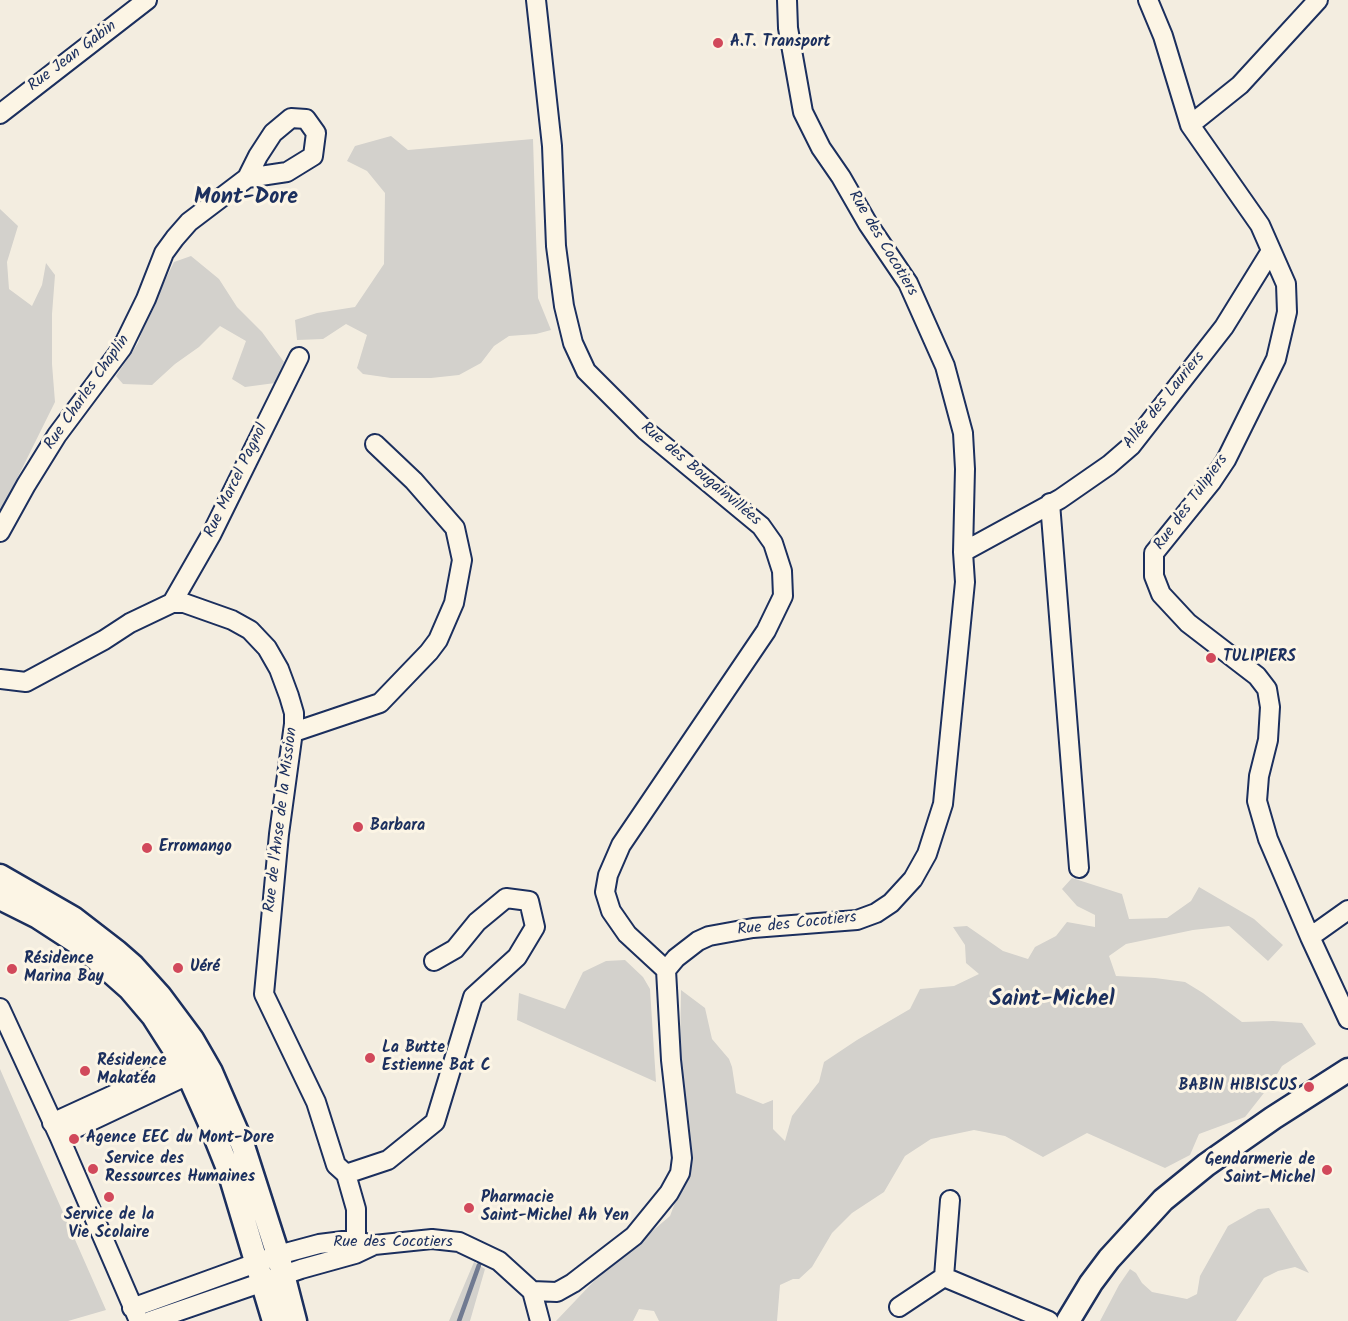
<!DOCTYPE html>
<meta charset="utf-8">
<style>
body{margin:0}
canvas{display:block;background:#f3ede0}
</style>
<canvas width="1348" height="1321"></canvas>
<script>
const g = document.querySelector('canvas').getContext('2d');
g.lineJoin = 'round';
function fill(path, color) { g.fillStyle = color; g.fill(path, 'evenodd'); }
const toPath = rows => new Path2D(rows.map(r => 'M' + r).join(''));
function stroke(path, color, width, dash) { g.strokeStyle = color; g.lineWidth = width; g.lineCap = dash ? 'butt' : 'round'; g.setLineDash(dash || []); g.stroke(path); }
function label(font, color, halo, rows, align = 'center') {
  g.font = font + ' Kalam,sans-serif'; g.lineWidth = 6; g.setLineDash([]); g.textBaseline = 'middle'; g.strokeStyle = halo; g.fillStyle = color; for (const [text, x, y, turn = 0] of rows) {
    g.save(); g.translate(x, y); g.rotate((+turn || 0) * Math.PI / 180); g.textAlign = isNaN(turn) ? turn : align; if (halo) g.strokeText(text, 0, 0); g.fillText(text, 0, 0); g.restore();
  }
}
fill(toPath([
 [391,136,408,150,533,139,538,298,551,330,536,334,509,336,494,346,481,363,459,375,431,378,391,378,363,374,357,368,367,335,346,324,323,339,297,340,295,320,317,313,355,307,384,264,385,193,367,171,347,161,355,146],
 [0,209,18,226,7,262,9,289,32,306,42,285,46,263,55,275,52,314,52,364,55,402,0,513],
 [191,256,219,279,237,307,262,332,284,362,275,383,245,387,232,379,246,341,220,326,199,347,175,364,152,385,123,384,116,376,138,343,148,315,174,262],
 [1072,878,1122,894,1129,919,1167,918,1191,901,1199,887,1254,919,1283,945,1268,961,1229,926,1193,930,1126,944,1109,956,1116,976,1155,978,1185,982,1203,993,1242,1022,1273,1021,1302,1023,1316,1044,1282,1066,1271,1084,1245,1117,1199,1134,1190,1155,1165,1168,1087,1133,1043,1157,1005,1136,974,1130,931,1139,905,1156,884,1192,852,1213,832,1233,812,1267,799,1279,793,1279,780,1285,777,1321,659,1321,654,1311,639,1309,633,1321,556,1321,596,1279,670,1216,691,1160,680,1055,681,990,705,1008,712,1039,729,1059,732,1067,736,1093,763,1104,773,1100,773,1129,785,1141,792,1116,819,1082,824,1062,857,1040,910,1009,920,989,954,986,979,974,966,963,965,945,953,927,967,926,1003,951,1028,959,1035,947,1056,936,1067,922,1095,927,1095,915,1077,906,1062,889],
 [625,960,643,977,650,989,656,1082,517,1020,519,993,565,1009,583,972,606,961],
 [0,1069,17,1108,106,1310,68,1321,0,1321],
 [1269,1208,1309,1273,1295,1267,1278,1271,1264,1278,1236,1321,1100,1321,1119,1285,1130,1269,1136,1273,1142,1283,1152,1292,1187,1299,1197,1294,1200,1276,1228,1226,1258,1209],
 [474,1262,485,1269,470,1321,449,1321]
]), '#d3d1cc');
stroke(toPath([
 [459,1321,479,1265]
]), '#707a91', 4.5);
const minor = toPath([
 [536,0,552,146,556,246,564,306,573,343,586,371,645,430,761,526,773,543,782,571,783,596,766,631,621,845,608,875,605,892,611,911,627,934,666,970],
 [1148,0,1163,36,1190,125,1260,225,1286,284,1287,312,1276,359,1226,460,1212,481,1154,553,1154,576,1161,594,1188,623,1257,676,1267,689,1270,707,1268,740,1259,776,1257,801,1268,839,1310,937,1348,1019],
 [0,114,147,0],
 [1190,125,1240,85,1318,0],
 [1050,503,1079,868],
 [0,532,26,485,57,435,122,348,146,299,164,253,175,238,189,222,247,178,258,156,273,133,291,118,306,119,316,133,313,156,287,172,247,178],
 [963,552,1060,499,1109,465,1131,446,1224,327,1271,251],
 [172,603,211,535,299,357],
 [0,679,26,682,104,640,130,623,172,603,184,603,232,620,250,630,267,648,279,669,289,696,294,713,294,724,279,834,264,994,316,1102,336,1165,346,1174,356,1209,356,1241],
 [294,732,380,703,429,652,438,640,454,603,462,560,455,528,414,481,375,444],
 [1310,937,1348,910],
 [0,1008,59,1136,139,1321],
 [52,1123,183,1063],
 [59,1136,188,1075],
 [346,1174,388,1160,435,1122,473,997,517,957,535,927,529,901,506,898,477,922,455,949,434,961],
 [950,1200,944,1277,1049,1321],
 [532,1291,540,1321],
 [899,1307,944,1277],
 [132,1308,278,1255,319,1244,343,1241,356,1241,374,1245,432,1239,459,1242,499,1261,532,1291,557,1292,573,1283,634,1236,669,1193,680,1173,682,1158,671,1060,666,970,676,958,698,941,709,936,753,928,857,920,876,913,891,903,913,879,927,854,943,804,965,582,963,552,965,469,963,433,945,366,908,283,868,224,841,177,821,148,803,112,788,28,787,0],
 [150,1321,301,1269,355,1254,374,1245]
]);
const major = toPath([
 [0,876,73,918,117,952,133,966,160,996,192,1039,211,1072,243,1146,278,1255,295,1321],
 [0,898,38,917,78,943,130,989,153,1016,183,1063,209,1121,229,1171,274,1321],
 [1068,1321,1091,1283,1109,1259,1163,1200,1206,1165,1273,1118,1348,1070]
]);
stroke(minor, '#1b2f5e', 22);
stroke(major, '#1b2f5e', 27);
stroke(minor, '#fcf5e5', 18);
stroke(major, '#fcf5e5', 22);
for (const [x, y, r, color] of [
 [718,43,6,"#d1495b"],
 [1211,658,6,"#d1495b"],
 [358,827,6,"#d1495b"],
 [147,848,6,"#d1495b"],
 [178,968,6,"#d1495b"],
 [12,969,6,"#d1495b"],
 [370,1058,6,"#d1495b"],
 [85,1071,6,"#d1495b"],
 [1309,1087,6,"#d1495b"],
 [74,1139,6,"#d1495b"],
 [93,1169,6,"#d1495b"],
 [1327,1170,6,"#d1495b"],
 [109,1197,6,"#d1495b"],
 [469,1208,6,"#d1495b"]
]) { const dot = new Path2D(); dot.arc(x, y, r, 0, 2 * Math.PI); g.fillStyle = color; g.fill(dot); stroke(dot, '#fcf5e5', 2); }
label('bold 16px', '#1b2f5e', '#fcf5e5', [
 ["A.T. Transport",730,43],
 ["TULIPIERS",1223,658],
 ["Barbara",370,827],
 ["Erromango",159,848],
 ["Résidence",24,960],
 ["Marina Bay",24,978],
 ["Uéré",190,968],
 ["La Butte",382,1049],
 ["Estienne Bat C",382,1067],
 ["Résidence",97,1062],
 ["Makatéa",97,1080],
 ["BABIN HIBISCUS",1297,1087,"right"],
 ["Agence EEC du Mont-Dore",86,1139],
 ["Service des",105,1160],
 ["Ressources Humaines",105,1178],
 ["Gendarmerie de",1315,1161,"right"],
 ["Saint-Michel",1315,1179,"right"],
 ["Pharmacie",481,1199],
 ["Saint-Michel Ah Yen",481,1217],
 ["Service de la",109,1216,"center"],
 ["Vie Scolaire",109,1234,"center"]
], 'left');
label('16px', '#1b2f5e', '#fcf5e5', [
 ["Rue Jean Gabin",73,57,-37],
 ["Rue des Cocotiers",882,244,59],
 ["Rue Charles Chaplin",88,393,-55],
 ["Allée des Lauriers",1165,401,-51],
 ["Rue des Bougainvillées",700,475,40],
 ["Rue Marcel Pagnol",237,481,-64],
 ["Rue des Tulipiers",1192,503,-54],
 ["Rue de l'Anse de la Mission",282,820,-83],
 ["Rue des Cocotiers",797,925,-6],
 ["Rue des Cocotiers",393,1243]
]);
label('bold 22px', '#1b2f5e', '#fcf5e5', [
 ["Mont-Dore",246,199],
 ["Saint-Michel",1052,1001]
]);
</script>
